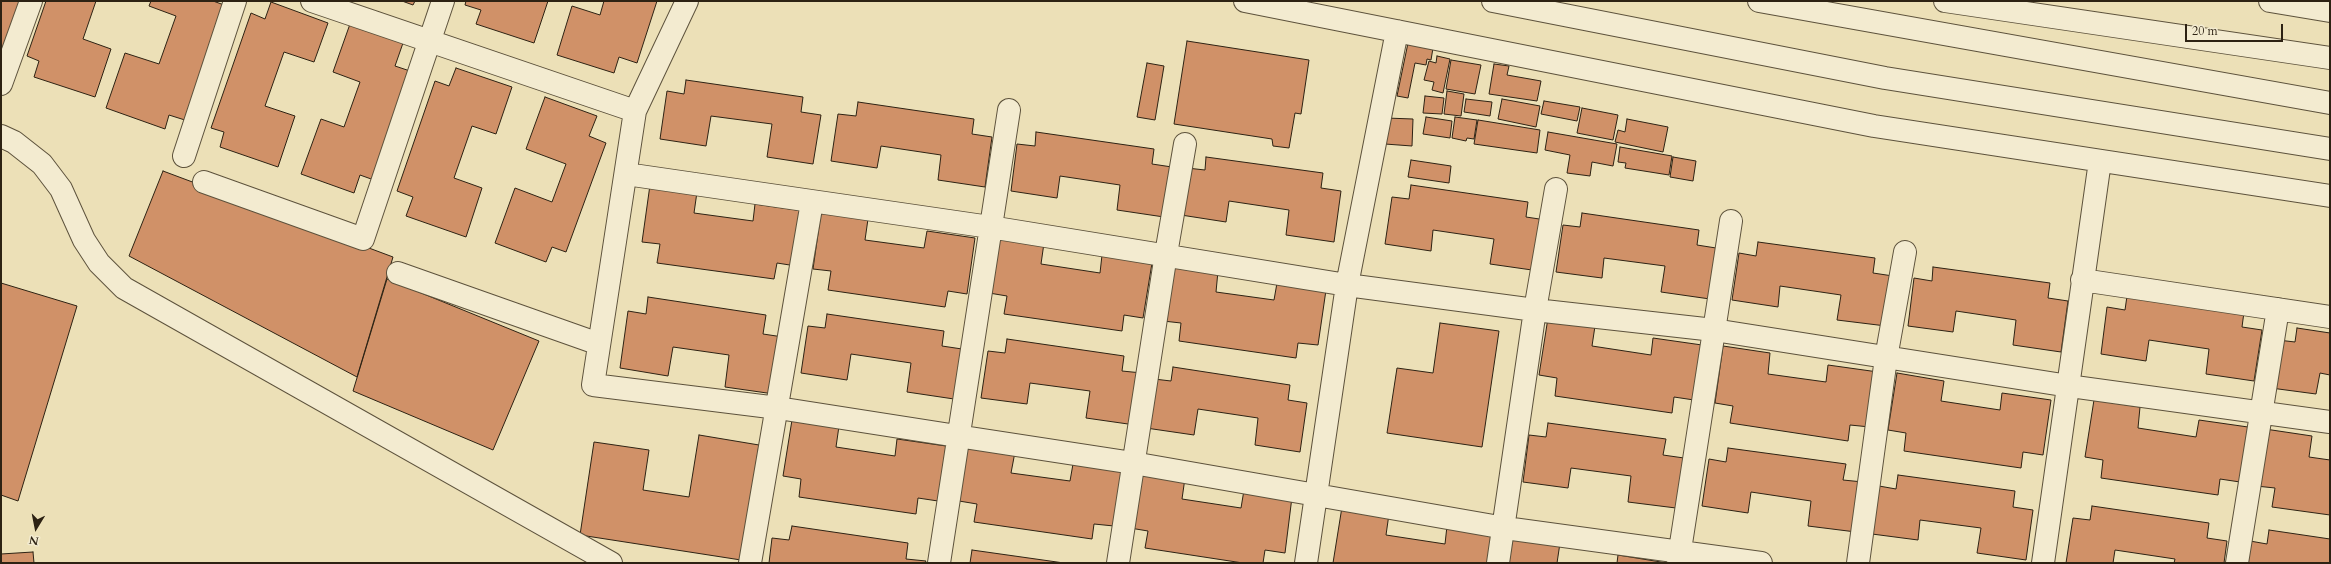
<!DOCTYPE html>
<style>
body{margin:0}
#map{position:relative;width:2331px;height:564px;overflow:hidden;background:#ece0b7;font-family:Cardo,serif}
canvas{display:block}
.frame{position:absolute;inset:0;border:2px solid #2d2213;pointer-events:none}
.north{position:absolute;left:16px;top:508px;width:40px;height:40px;-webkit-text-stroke:3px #f3ebd0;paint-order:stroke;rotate:190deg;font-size:11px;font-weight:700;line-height:16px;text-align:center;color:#2d2213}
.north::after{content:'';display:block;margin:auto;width:14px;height:18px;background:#2d2213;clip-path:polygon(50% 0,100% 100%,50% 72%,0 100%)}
.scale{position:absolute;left:2185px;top:24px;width:98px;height:18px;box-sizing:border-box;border:2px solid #2d2213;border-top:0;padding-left:5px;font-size:12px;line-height:14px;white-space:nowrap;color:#2d2213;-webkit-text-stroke:3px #f3ebd0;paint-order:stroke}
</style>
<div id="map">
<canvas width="2331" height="564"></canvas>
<div class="frame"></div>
<div class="north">N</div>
<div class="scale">20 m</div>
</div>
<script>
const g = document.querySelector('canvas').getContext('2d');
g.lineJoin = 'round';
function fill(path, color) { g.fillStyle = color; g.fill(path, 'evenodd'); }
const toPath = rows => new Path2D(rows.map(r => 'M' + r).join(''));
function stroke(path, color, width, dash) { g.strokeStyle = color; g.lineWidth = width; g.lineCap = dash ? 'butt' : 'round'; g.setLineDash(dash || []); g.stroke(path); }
const building = toPath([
 [1,1,20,1,1,53,1,1],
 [46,1,96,1,83,39,111,49,95,97,34,77,39,61,27,56,46,1],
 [151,1,213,1,227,6,188,121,169,115,165,129,106,108,125,53,159,64,176,16,149,6,151,1],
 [402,1,415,1,413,5,402,1],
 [466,1,548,1,534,43,476,24,481,10,465,5,466,1],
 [604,1,657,1,637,63,619,57,614,73,557,55,572,6,600,15,604,1],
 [271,2,328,23,314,62,284,52,265,106,295,116,278,167,220,147,224,132,211,128,251,13,265,19,271,2],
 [350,24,403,43,395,66,413,72,374,180,360,175,354,193,301,174,321,119,344,127,360,82,333,72,350,24],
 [1187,41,1309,60,1301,114,1295,113,1289,148,1273,146,1272,139,1174,124,1187,41],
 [1408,43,1433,48,1431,60,1427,59,1426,65,1415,63,1408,98,1397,96,1408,43],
 [1437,56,1450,59,1443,93,1432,90,1434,82,1424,80,1429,61,1436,63,1437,56],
 [1451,60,1481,65,1475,94,1446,89,1451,60],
 [1147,63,1164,66,1155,120,1137,117,1147,63],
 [1494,64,1509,66,1507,75,1541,81,1537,101,1489,94,1494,64],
 [456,68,512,87,496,134,472,126,454,178,482,188,466,237,406,216,413,197,397,191,435,81,449,86,456,68],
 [686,80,803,97,801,112,821,115,813,164,767,157,772,124,711,116,706,146,660,139,667,91,684,94,686,80],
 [1447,91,1464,94,1461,116,1444,114,1447,91],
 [1425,96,1444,98,1442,114,1423,113,1425,96],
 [545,97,597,116,589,136,606,143,566,252,552,247,546,262,495,243,515,188,552,202,566,164,526,149,545,97],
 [1466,99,1492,102,1490,116,1464,112,1466,99],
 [1502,99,1540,106,1536,127,1498,119,1502,99],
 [1544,101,1580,107,1577,121,1541,114,1544,101],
 [858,102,974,119,972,134,992,137,985,187,938,180,941,155,881,146,877,168,831,161,838,114,856,116,858,102],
 [1582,108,1618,115,1613,140,1577,133,1582,108],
 [1426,117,1452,121,1450,138,1423,134,1426,117],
 [1455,117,1477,120,1474,139,1467,138,1466,141,1452,138,1455,117],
 [1386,118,1413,119,1412,146,1385,144,1386,118],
 [1627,119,1668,127,1663,152,1615,142,1618,130,1625,132,1627,119],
 [1478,120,1540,130,1537,153,1474,144,1478,120],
 [1036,132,1154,149,1152,164,1172,167,1164,217,1117,210,1120,185,1060,176,1057,198,1011,191,1017,144,1035,146,1036,132],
 [1548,132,1617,144,1613,166,1592,162,1590,176,1567,173,1570,155,1545,150,1548,132],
 [1620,147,1672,156,1669,175,1625,168,1626,163,1618,162,1620,147],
 [1206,157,1323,173,1321,188,1341,191,1334,242,1286,235,1289,210,1229,201,1226,222,1181,215,1187,168,1205,170,1206,157],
 [1673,157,1696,161,1693,181,1670,177,1673,157],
 [1411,160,1451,166,1449,183,1408,177,1411,160],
 [163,171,393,257,357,377,129,256,163,171],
 [650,185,697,192,694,213,753,221,755,204,804,211,796,266,777,263,774,279,657,263,660,244,642,242,650,185],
 [1411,185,1528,202,1526,217,1546,220,1539,271,1490,264,1494,239,1433,230,1431,251,1385,244,1392,197,1409,199,1411,185],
 [821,212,868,219,865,240,924,248,927,231,975,238,967,294,948,291,945,307,828,290,831,271,813,269,821,212],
 [1582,213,1699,230,1697,245,1716,248,1710,299,1661,292,1665,266,1604,258,1602,278,1556,272,1563,225,1580,227,1582,213],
 [997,236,1044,243,1041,264,1100,273,1102,255,1152,263,1143,318,1124,315,1122,331,1004,314,1007,296,989,293,997,236],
 [1758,242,1875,258,1873,273,1893,276,1886,326,1837,320,1841,295,1780,286,1778,307,1732,300,1739,253,1756,256,1758,242],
 [1172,264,1218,271,1216,292,1274,300,1277,283,1326,290,1318,345,1298,343,1296,358,1179,341,1181,323,1163,321,1172,264],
 [1933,267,2050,283,2048,298,2068,301,2061,352,2013,345,2016,320,1956,311,1953,332,1908,326,1914,278,1932,281,1933,267],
 [387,279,539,341,493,450,353,391,387,279],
 [1,283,77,306,18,501,1,495,1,283],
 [2127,296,2244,312,2242,327,2262,330,2254,381,2206,374,2209,349,2149,340,2146,361,2101,354,2107,307,2125,310,2127,296],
 [648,297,766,315,763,334,783,337,774,394,725,387,729,355,673,347,668,376,620,368,628,311,646,314,648,297],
 [827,314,944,331,942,346,962,349,954,399,907,392,911,363,851,354,847,380,801,373,808,326,825,328,827,314],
 [1548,318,1595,326,1592,346,1651,355,1653,338,1702,345,1694,400,1674,397,1672,413,1555,396,1557,378,1539,375,1548,318],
 [1440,323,1499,331,1482,447,1387,433,1397,368,1433,373,1440,323],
 [2297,328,2330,333,2330,375,2320,373,2316,394,2271,388,2278,340,2295,342,2297,328],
 [1007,339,1124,356,1122,371,1142,373,1135,425,1086,418,1090,391,1030,383,1027,404,981,398,988,351,1005,353,1007,339],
 [1723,346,1770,353,1768,374,1826,382,1828,365,1878,372,1870,427,1850,425,1848,441,1730,423,1733,406,1715,403,1723,346],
 [1173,367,1290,385,1288,400,1307,403,1300,452,1255,445,1258,418,1198,409,1194,435,1146,428,1154,379,1171,381,1173,367],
 [1897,373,1944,381,1941,401,2000,410,2002,393,2051,400,2043,455,2023,452,2021,468,1904,451,1906,433,1888,430,1897,373],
 [2094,400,2140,407,2138,428,2196,437,2199,420,2248,427,2240,482,2220,479,2218,495,2101,478,2103,460,2085,457,2094,400],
 [792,420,839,426,836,447,895,456,897,439,946,446,938,501,918,498,916,514,799,497,801,479,783,476,792,420],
 [1548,423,1666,439,1663,455,1684,458,1676,508,1628,502,1631,476,1571,468,1568,488,1523,482,1529,435,1546,437,1548,423],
 [2265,429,2312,436,2309,457,2330,460,2330,515,2272,507,2275,488,2256,486,2265,429],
 [699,435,759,445,741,560,580,535,594,442,649,450,643,490,689,497,699,435],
 [967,445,1015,452,1011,473,1070,481,1073,464,1122,471,1114,526,1094,524,1092,539,974,522,977,504,959,501,967,445],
 [1728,448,1846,464,1843,480,1863,482,1856,532,1808,526,1811,501,1751,492,1748,513,1702,506,1709,459,1726,462,1728,448],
 [1138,471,1185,478,1182,499,1241,508,1244,490,1292,497,1285,553,1265,550,1263,563,1243,563,1145,548,1148,531,1130,528,1138,471],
 [1898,475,2015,491,2013,507,2033,510,2026,560,1977,553,1981,528,1920,520,1918,540,1872,534,1879,486,1896,489,1898,475],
 [2092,506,2209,523,2207,538,2227,541,2224,563,2174,563,2175,559,2115,550,2113,563,2066,563,2073,518,2090,520,2092,506],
 [1342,507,1389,514,1386,535,1445,544,1447,526,1496,533,1492,563,1333,563,1342,507],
 [792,526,908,543,906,559,926,561,925,563,769,563,772,538,789,540,792,526],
 [2269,530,2330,539,2330,563,2247,563,2250,541,2267,544,2269,530],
 [1513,536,1560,543,1557,563,1509,563,1513,536],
 [972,550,1064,563,970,563,972,550],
 [33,552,34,563,1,563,1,554,33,552],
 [1618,555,1667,563,1617,563,1618,555]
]);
fill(building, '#d09168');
stroke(building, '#2d2213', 1);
const minor = toPath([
 [312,1,635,111],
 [687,1,635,111,593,385,778,408,957,436,1133,463,1505,528,1761,563],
 [1245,1,1874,126,2330,196],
 [1493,1,1885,78,2330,149],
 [1759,1,2330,103],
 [1945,1,2330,58],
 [2270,1,2330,11],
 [1,84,31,1],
 [1,136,14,142,42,164,61,189,84,240,99,263,124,288,611,563],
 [184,156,235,1],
 [626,174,990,227,1347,285,1535,310,1714,330,2069,386,2330,422],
 [204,182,363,239,443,1],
 [398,273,599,344],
 [2082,280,2330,317],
 [750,563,812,202],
 [939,563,1009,110],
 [1118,563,1166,254,1185,144],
 [1306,563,1347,285,1397,31],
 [1498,563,1535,310,1556,189],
 [1678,563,1731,221],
 [1858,563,1886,358,1905,252],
 [2043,563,2100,161],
 [2237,563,2278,309]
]);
stroke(minor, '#5d523c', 24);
stroke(minor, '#f3ebd0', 22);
</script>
